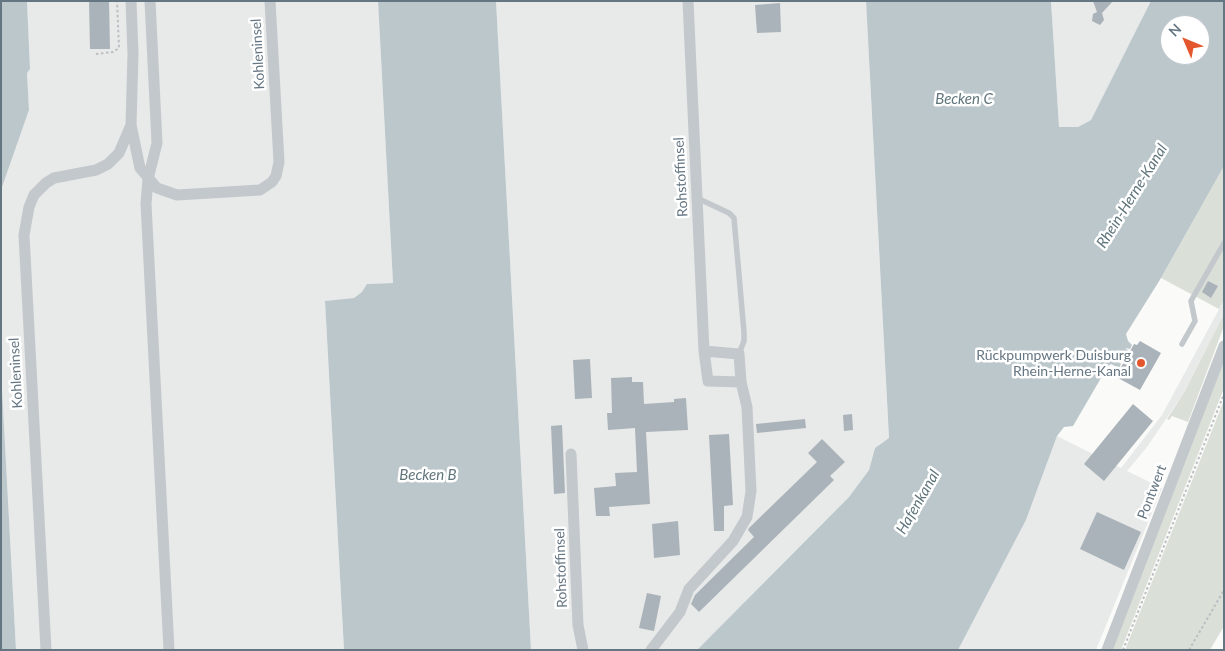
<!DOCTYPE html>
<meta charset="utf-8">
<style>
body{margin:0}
#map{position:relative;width:1225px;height:651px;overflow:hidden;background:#fafaf8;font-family:Lato,sans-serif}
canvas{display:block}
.frame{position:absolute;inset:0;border:2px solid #657683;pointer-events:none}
.north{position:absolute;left:1160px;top:15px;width:50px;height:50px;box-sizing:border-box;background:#fff;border:1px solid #c1c8cd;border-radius:50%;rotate:315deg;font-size:14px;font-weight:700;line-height:20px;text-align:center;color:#657683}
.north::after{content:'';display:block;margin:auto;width:18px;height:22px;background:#e4572e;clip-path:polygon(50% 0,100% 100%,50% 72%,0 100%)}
</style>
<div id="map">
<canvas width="1225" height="651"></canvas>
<div class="frame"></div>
<div class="north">N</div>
</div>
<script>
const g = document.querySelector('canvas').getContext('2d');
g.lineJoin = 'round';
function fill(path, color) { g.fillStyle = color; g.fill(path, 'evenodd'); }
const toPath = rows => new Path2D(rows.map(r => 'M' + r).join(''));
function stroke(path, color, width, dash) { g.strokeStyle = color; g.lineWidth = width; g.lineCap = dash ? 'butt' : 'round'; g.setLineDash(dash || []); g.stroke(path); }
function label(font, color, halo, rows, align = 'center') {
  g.font = font + ' Lato,sans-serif'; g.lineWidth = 5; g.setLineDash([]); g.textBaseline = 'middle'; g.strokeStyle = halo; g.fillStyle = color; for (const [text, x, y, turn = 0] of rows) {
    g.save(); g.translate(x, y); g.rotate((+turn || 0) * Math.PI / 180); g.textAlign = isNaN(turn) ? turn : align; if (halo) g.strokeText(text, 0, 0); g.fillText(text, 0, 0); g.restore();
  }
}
fill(toPath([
 [27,1,378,1,393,283,367,284,363,292,354,298,325,301,344,650,16,650,1,370,1,190,29,110,27,73,30,69],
 [496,1,866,1,889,438,875,448,869,470,849,497,697,650,531,650],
 [1051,1,1152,1,1091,120,1078,127,1059,127],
 [1224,300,1224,314,1185,391,1147,447,1127,471,1162,488,1096,650,958,650,1026,520,1057,436,1121,468,1162,415]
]), '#e8e9e9');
fill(toPath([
 [1224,166,1224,300,1219,309,1161,278],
 [1224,314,1224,326,1188,422,1172,416,1169,420,1167,419,1185,391],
 [1224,359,1224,388,1121,650,1112,650],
 [1224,400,1224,626,1210,650,1125,650]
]), '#dadfd7');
fill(toPath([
 [1,1,27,1,30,69,27,73,29,110,1,190],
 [378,1,496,1,531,650,344,650,325,301,354,298,362,292,367,284,393,283],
 [866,1,1051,1,1059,127,1078,127,1091,120,1151,1,1224,1,1224,166,1161,278,1126,334,1128,341,1132,345,1130,349,1125,348,1129,351,1126,356,1122,354,1125,357,1122,362,1118,361,1121,364,1119,368,1111,364,1108,366,1073,426,1064,427,1057,436,1026,520,958,650,697,650,849,497,869,470,875,448,889,438],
 [1170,25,1200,25,1200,55,1170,55],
 [1,370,16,650,1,650]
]), '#bbc7cb');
fill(toPath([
 [89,1,109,1,110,49,90,49],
 [1093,1,1113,1,1102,13,1104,20,1100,25,1092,21,1093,14,1097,12],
 [780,3,781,32,757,33,755,5],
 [1208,281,1218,286,1211,298,1202,292],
 [1140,341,1161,353,1140,390,1118,378,1121,373,1119,371,1134,344,1137,345],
 [590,359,592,398,575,399,573,360],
 [632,377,632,382,643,382,644,404,674,402,674,399,686,398,688,430,646,432,650,504,609,507,610,516,596,516,594,488,616,486,615,473,637,472,635,428,608,430,607,413,612,413,611,378],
 [1133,404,1153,421,1104,481,1084,464],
 [852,414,853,430,844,431,843,415],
 [805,419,806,428,757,433,756,424],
 [562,425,565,493,554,494,551,426],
 [729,434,733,505,724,506,724,531,714,531,709,435],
 [822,439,845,462,830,476,834,480,699,612,691,604,695,595,754,537,748,530,749,528,817,462,808,453],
 [1097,512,1141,532,1124,570,1080,549],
 [678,521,680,555,654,558,652,524],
 [647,593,661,596,654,631,639,628]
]), '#aab3b9');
stroke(toPath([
 [96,54,113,52,119,48,117,1],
 [1123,650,1224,394],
 [1189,650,1224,590]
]), '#bbbfc2', 2, [2.5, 2.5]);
stroke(toPath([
 [697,198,729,213,734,218,744,332,744,341,739,354],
 [1182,344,1195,321,1191,301,1224,243]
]), '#c3c8cc', 5.5);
stroke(toPath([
 [131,1,133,54,131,125,140,168,157,188,177,195,260,190,272,182,276,176,279,162,270,1],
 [150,1,157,143,148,179,146,204,169,650],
 [688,1,704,351,708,381,741,382,739,354,704,351],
 [571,454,578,625,583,650],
 [46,650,24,235,29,207,34,195,46,183,54,178,96,170,108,164,119,153,131,125],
 [651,650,680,612,689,589,733,541,747,517,751,491,747,407,741,382],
 [1107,650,1224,346]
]), '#c3c8cc', 11);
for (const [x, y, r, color] of [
 [1141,363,5,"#e4572e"]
]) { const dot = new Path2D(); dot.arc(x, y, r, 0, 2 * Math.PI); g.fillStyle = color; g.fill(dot); stroke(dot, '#fff', 2); }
label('14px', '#657683', '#fff', [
 ["Kohleninsel",258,54,-93],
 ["Rohstoffinsel",681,177,-93],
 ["Kohleninsel",16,373,-93],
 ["Pontwert",1152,492,-69],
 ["Rohstoffinsel",561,568,-92]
]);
label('14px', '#657683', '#fff', [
 ["Rückpumpwerk Duisburg",1131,355],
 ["Rhein-Herne-Kanal",1131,371]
], 'right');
label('italic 15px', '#60757c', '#fff', [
 ["Becken C",964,99],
 ["Rhein-Herne-Kanal",1132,196,-58],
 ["Becken B",428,475],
 ["Hafenkanal",918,502,-60]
]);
</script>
